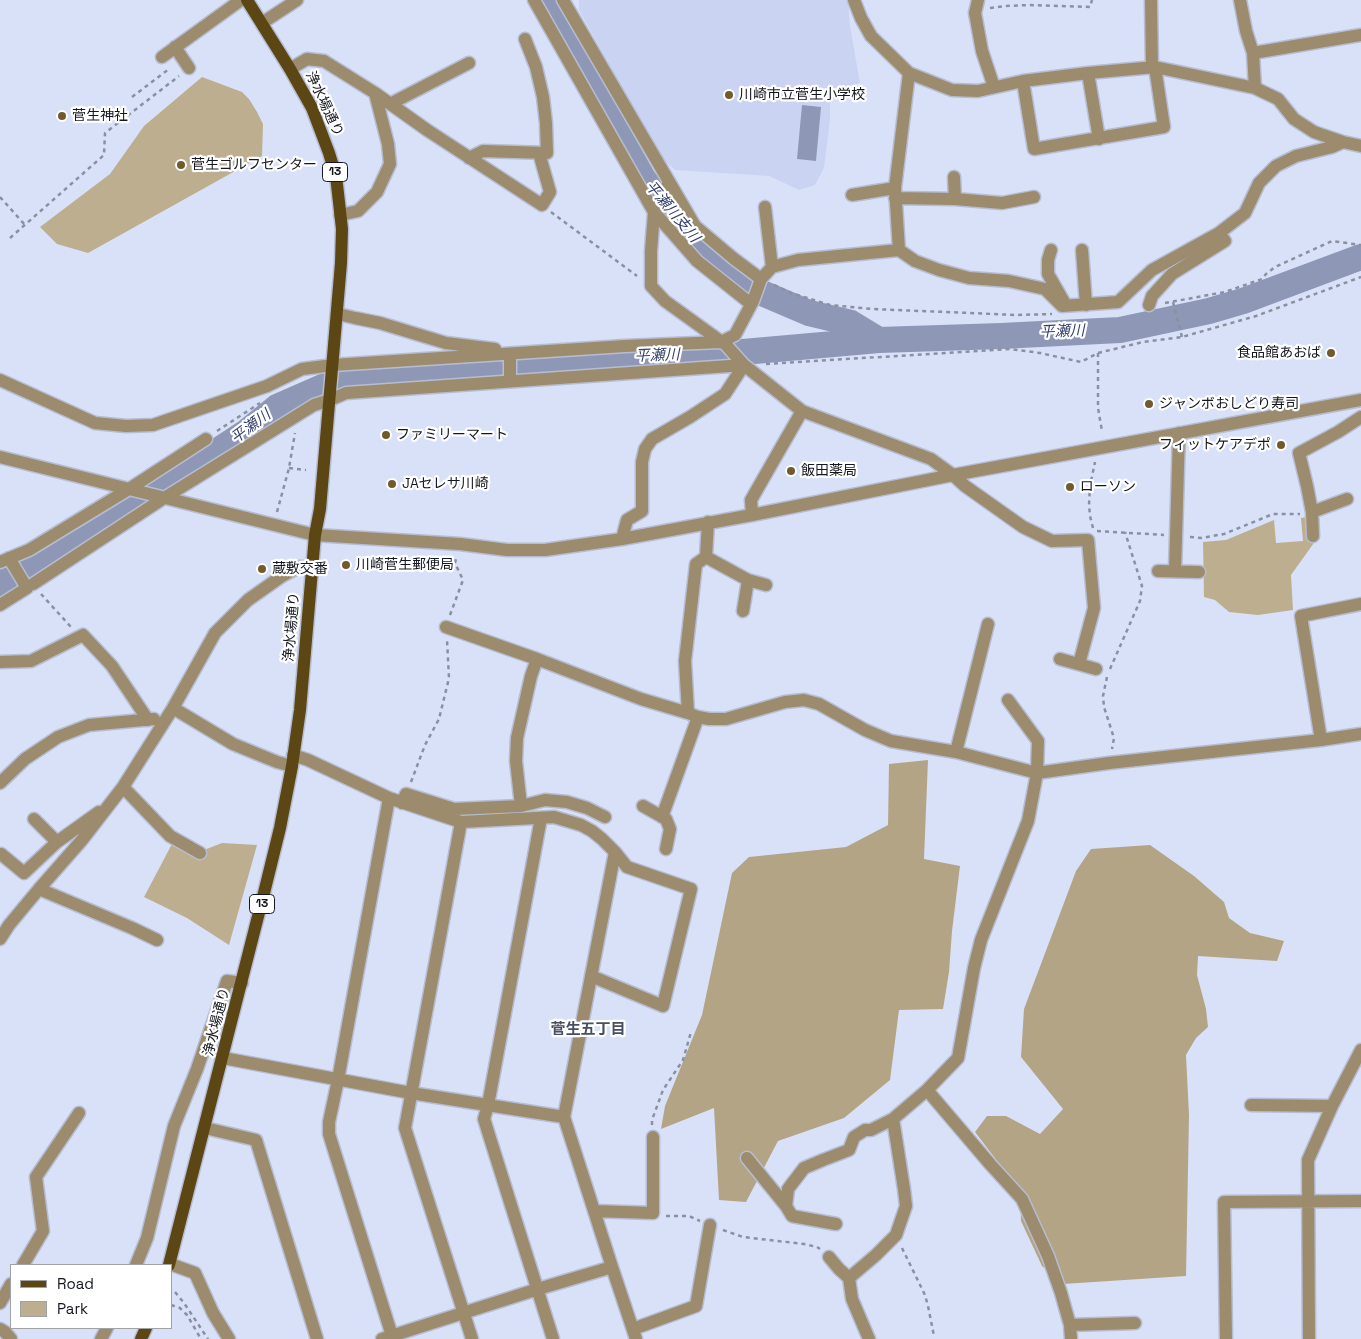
<!DOCTYPE html>
<meta charset="utf-8">
<style>
body{margin:0}
#map{position:relative;width:1361px;height:1339px;overflow:hidden;background:#d9e1f9;font-family:"Space Grotesk",sans-serif}
canvas{display:block}
.legend{position:absolute;left:10px;top:1264px;width:162px;height:65px;box-sizing:border-box;background:#fff;border:1px solid #a1a2a5;margin:0;padding:6px 9px;list-style:none;font-size:15px;color:#14171f}
.legend li{display:flex;align-items:center;gap:10px;height:25px}
.legend b{width:25px;border:1px solid #a1a2a5}
</style>
<div id="map">
<canvas width="1361" height="1339"></canvas>
<ul class="legend">
<li><b style="height:6px;background:#5c4714"></b>Road</li>
<li><b style="height:14px;background:#bdae8f"></b>Park</li>
</ul>
</div>
<script>
const g = document.querySelector('canvas').getContext('2d');
g.lineJoin = 'round';
function fill(path, color) { g.fillStyle = color; g.fill(path, 'evenodd'); }
const toPath = rows => new Path2D(rows.map(r => 'M' + r).join(''));
function stroke(path, color, width, dash) { g.strokeStyle = color; g.lineWidth = width; g.lineCap = dash ? 'butt' : 'round'; g.setLineDash(dash || []); g.stroke(path); }
function label(font, color, halo, rows, align = 'center') {
  g.font = font + ' "Space Grotesk","Noto Sans JP",sans-serif'; g.lineWidth = 4.5; g.setLineDash([]); g.textBaseline = 'middle'; g.strokeStyle = halo; g.fillStyle = color; for (const [text, x, y, turn = 0] of rows) {
    g.save(); g.translate(x, y); g.rotate((+turn || 0) * Math.PI / 180); g.textAlign = isNaN(turn) ? turn : align; if (halo) g.strokeText(text, 0, 0); g.fillText(text, 0, 0); g.restore();
  }
}
fill(toPath([
 [579,0,848,0,850,26,860,83,836,89,830,102,830,120,824,168,815,185,799,190,769,176,675,170,660,156,579,10]
]), '#cad4f2');
fill(toPath([
 [202,77,242,92,249,99,257,112,263,124,262,156,88,253,57,244,40,227,110,174,144,126],
 [1308,517,1316,540,1291,575,1293,610,1258,615,1229,612,1215,600,1204,597,1203,542,1226,540,1274,520,1276,543,1303,541,1301,518],
 [173,842,204,850,222,843,257,845,229,945,187,918,144,897]
]), '#bdae8f');
fill(toPath([
 [928,760,924,859,960,866,952,931,949,972,943,1009,899,1010,890,1080,844,1118,778,1141,746,1202,719,1200,714,1108,661,1129,665,1106,702,1015,732,873,749,857,846,847,888,825,889,764],
 [1150,845,1194,876,1224,902,1229,918,1250,933,1284,941,1277,961,1198,956,1197,975,1206,1009,1208,1027,1196,1038,1186,1055,1189,1115,1186,1276,1063,1284,1042,1266,1021,1221,1020,1191,975,1132,987,1116,1006,1116,1040,1134,1063,1109,1021,1057,1024,1009,1076,871,1091,849]
]), '#b4a486');
fill(toPath([
 [802,105,821,107,816,161,797,159]
]), '#8e98b6');
stroke(toPath([
 [543,0,644,180,698,244,734,275,746,284,762,293,809,313,851,323,879,340],
 [0,584,115,517,144,499,245,433,277,407,325,386,352,377,619,357,709,355,879,340,1001,336,1120,330,1209,311,1243,301,1361,257]
]), '#8e98b6', 26);
const minor = toPath([
 [534,0,654,212,697,261,751,304],
 [563,0,695,226,733,258,761,279],
 [854,0,861,18,871,36,909,73,952,90,978,91,1023,81,1088,73,1155,67,1255,88,1278,99,1294,119,1314,132,1343,142,1361,146],
 [978,0,975,13,982,51,994,87],
 [1151,0,1152,67],
 [1240,0,1246,31,1253,53,1255,88],
 [262,23,297,0],
 [175,47,189,68],
 [1253,53,1361,35],
 [162,57,241,0],
 [290,69,307,59,324,61,375,93,427,130,542,205,550,192,539,153],
 [1088,73,1099,139],
 [1023,81,1034,149,1164,127,1155,67],
 [390,104,469,63],
 [469,158,483,151,547,153,546,123,543,97,536,67,525,39],
 [954,177,955,199],
 [669,182,654,212,651,251,651,286,665,301,726,345,744,365,802,411,931,459,953,475,965,486,1023,527,1052,541,1088,540,1094,608,1079,664],
 [852,195,895,188],
 [895,198,955,199,1002,203,1034,197],
 [765,207,772,267],
 [340,215,358,211,377,192,390,164,388,144,375,93],
 [899,250,895,188,909,73],
 [1051,250,1048,260,1048,274,1064,302],
 [1082,250,1086,305],
 [1149,305,1152,296,1172,274,1225,241,1219,233],
 [338,314,355,318,380,323,446,343,495,349],
 [510,354,510,381],
 [0,380,95,423,126,426,153,425,267,386,302,369,333,365,625,346,721,342,735,335,753,301,761,279,772,267,798,260,899,250,915,261,939,270,969,278,1009,281,1045,289,1062,306,1118,302,1152,270,1219,233,1245,213,1259,183,1276,166,1296,156,1332,147,1343,142],
 [0,457,315,535,460,544,507,550,545,550,622,539,752,515,953,475,1361,400],
 [1312,512,1347,499],
 [752,515,751,500,802,411],
 [708,522,706,557,696,564,685,661,688,713,698,717,709,719,726,719,785,702,804,700,819,704,865,730,891,741,956,752,1037,773,1109,763,1321,740,1361,734],
 [1313,536,1312,512,1307,486,1299,453,1338,432,1361,417],
 [622,539,627,520,642,511,642,462,645,449,652,439,690,417,725,394,744,365],
 [706,557,748,580,766,585],
 [0,562,29,550,129,489,206,439],
 [1158,571,1199,572],
 [1175,571,1179,433],
 [33,584,164,498,314,405,330,400,346,393,744,365],
 [0,605,27,588,9,558],
 [743,611,748,580],
 [446,627,537,659,641,699,688,713],
 [1060,659,1096,669],
 [0,662,31,661,83,635,112,666,148,720],
 [1008,700,1038,741,1037,773,1028,821,981,940,974,968,958,1058,927,1090,990,1164,1022,1199,1048,1256,1061,1293,1070,1325,1071,1339],
 [173,708,233,744,277,762,292,766],
 [1321,740,1301,616,1361,604],
 [956,752,988,624],
 [293,755,308,760,389,798],
 [0,783,25,759,58,737,89,725,154,719],
 [123,787,170,836,200,853],
 [402,803,406,794,454,809,521,806,545,800,567,802,587,808,605,817],
 [521,806,516,761,517,738,531,676,537,659],
 [643,806,666,819,670,829,666,849],
 [662,817,698,717],
 [541,818,488,1105,484,1119,553,1339],
 [34,819,57,842],
 [461,822,405,1128,472,1339],
 [1,854,24,873,57,842,99,812],
 [39,889,132,928,157,940],
 [0,939,9,925,39,889,82,840,123,787,173,708,215,633,248,600,282,576,299,567,312,567],
 [223,1058,411,1093,564,1117],
 [1251,1105,1332,1106],
 [205,1128,256,1140,317,1339],
 [747,1158,786,1206,792,1216,836,1224],
 [786,1206,788,1189,804,1168,823,1160,849,1150,854,1137,865,1130,871,1130,893,1119],
 [594,1211,653,1213,653,1137],
 [829,1257,839,1269,849,1278,852,1299,869,1339],
 [170,1264,195,1273,213,1313,229,1339],
 [23,1265,43,1231,36,1177,79,1113],
 [136,1265,147,1238,174,1126,197,1069,227,981,242,983],
 [612,1267,636,1339],
 [849,1278,876,1255,896,1235,906,1206,904,1189,893,1119,927,1090],
 [0,1303,11,1284],
 [1070,1325,1135,1323],
 [0,1329,5,1332,11,1339],
 [633,1329,696,1306,710,1225],
 [101,1339,107,1328],
 [382,1339,538,1289,612,1267,564,1117,615,852],
 [393,1339,329,1134,329,1122,338,1080,389,798,461,822,554,817,581,825,592,831,602,839,615,852,627,867,691,889,663,1006,591,976],
 [1226,1339,1224,1202,1361,1201],
 [1309,1339,1308,1160,1332,1106,1361,1050]
]);
const major = toPath([
 [169,1265,265,889,280,828,292,766,300,710,315,535,320,509,341,263,342,229,339,202,336,176,329,153,312,108,290,69,247,0],
 [141,1339,146,1328]
]);
stroke(minor, '#b6bdd2', 15);
stroke(major, '#b6bdd2', 15);
stroke(toPath([
 [990,8,1006,6,1030,5,1090,7,1092,0],
 [132,97,169,69],
 [0,197,25,225],
 [551,212,637,276],
 [10,238,104,155,105,133,179,76],
 [774,285,791,293,830,305,872,309,970,313,1016,315,1052,314],
 [1173,302,1182,337],
 [1165,303,1225,292,1262,279,1266,274,1275,267,1332,241,1361,245],
 [1098,353,1098,408,1102,431],
 [766,364,1010,349,1040,353,1081,362,1098,353,1143,342,1182,337,1256,316,1361,277],
 [217,431,260,403],
 [289,468,306,470],
 [277,512,289,468,295,433],
 [1093,528,1090,516,1089,505,1090,486,1095,462],
 [1097,531,1164,535],
 [1190,537,1201,538,1224,534,1273,514,1300,514],
 [41,594,71,627],
 [450,615,463,580,455,563,456,559],
 [1110,669,1140,601,1142,586,1125,532],
 [1107,677,1103,696,1104,707,1114,738,1112,749],
 [411,782,425,745,439,719,449,678,447,640],
 [652,1125,652,1120,663,1090,683,1060,691,1032],
 [666,1216,689,1216,700,1221],
 [723,1230,743,1237,804,1244,817,1247,820,1249],
 [902,1248,925,1295,928,1306,934,1336],
 [175,1292,184,1303,208,1339],
 [171,1305,180,1308,187,1315,201,1339]
]), '#8a90a2', 2.5, [4, 4]);
stroke(minor, '#9c8c6d', 12);
stroke(major, '#5c4714', 12);
for (const [x, y, r, color] of [
 [729,95,5,"#715b2b"],
 [62,116,5,"#715b2b"],
 [181,165,5,"#715b2b"],
 [1331,353,5,"#715b2b"],
 [1149,404,5,"#715b2b"],
 [386,435,5,"#715b2b"],
 [1281,445,5,"#715b2b"],
 [791,471,5,"#715b2b"],
 [392,484,5,"#715b2b"],
 [1070,487,5,"#715b2b"],
 [346,565,5,"#715b2b"],
 [262,569,5,"#715b2b"]
]) { const dot = new Path2D(); dot.arc(x, y, r, 0, 2 * Math.PI); g.fillStyle = color; g.fill(dot); stroke(dot, '#fff', 2); }
for (const [x, y, w] of [
 [335,172,25],
 [262,904,25]
]) { const box = new Path2D(); box.roundRect(x - w / 2, y - 9.5, w, 19, 4); g.fillStyle = '#fff'; g.fill(box); stroke(box, '#14171f', 1); }
label('bold 12px', '#14171f', null, [
 ["13",335,172],
 ["13",262,904]
]);
label('14px', '#14171f', '#fff', [
 ["川崎市立菅生小学校",739,95],
 ["菅生神社",72,116],
 ["菅生ゴルフセンター",191,165],
 ["食品館あおば",1321,353,"right"],
 ["ジャンボおしどり寿司",1159,404],
 ["ファミリーマート",396,435],
 ["フィットケアデポ",1271,445,"right"],
 ["飯田薬局",801,471],
 ["JAセレサ川崎",402,484],
 ["ローソン",1080,487],
 ["川崎菅生郵便局",356,565],
 ["蔵敷交番",272,569]
], 'left');
label('14px', '#14171f', '#fff', [
 ["浄水場通り",324,104,65],
 ["浄水場通り",292,627,-85],
 ["浄水場通り",217,1022,-76]
]);
label('italic 15px', '#36426d', '#fff', [
 ["平瀬川支川",672,212,50],
 ["平瀬川",1062,332,-2],
 ["平瀬川",657,356,-2],
 ["平瀬川",251,427,-37]
]);
label('bold 15px', '#494f62', '#fff', [
 ["菅生五丁目",588,1030]
]);
</script>
